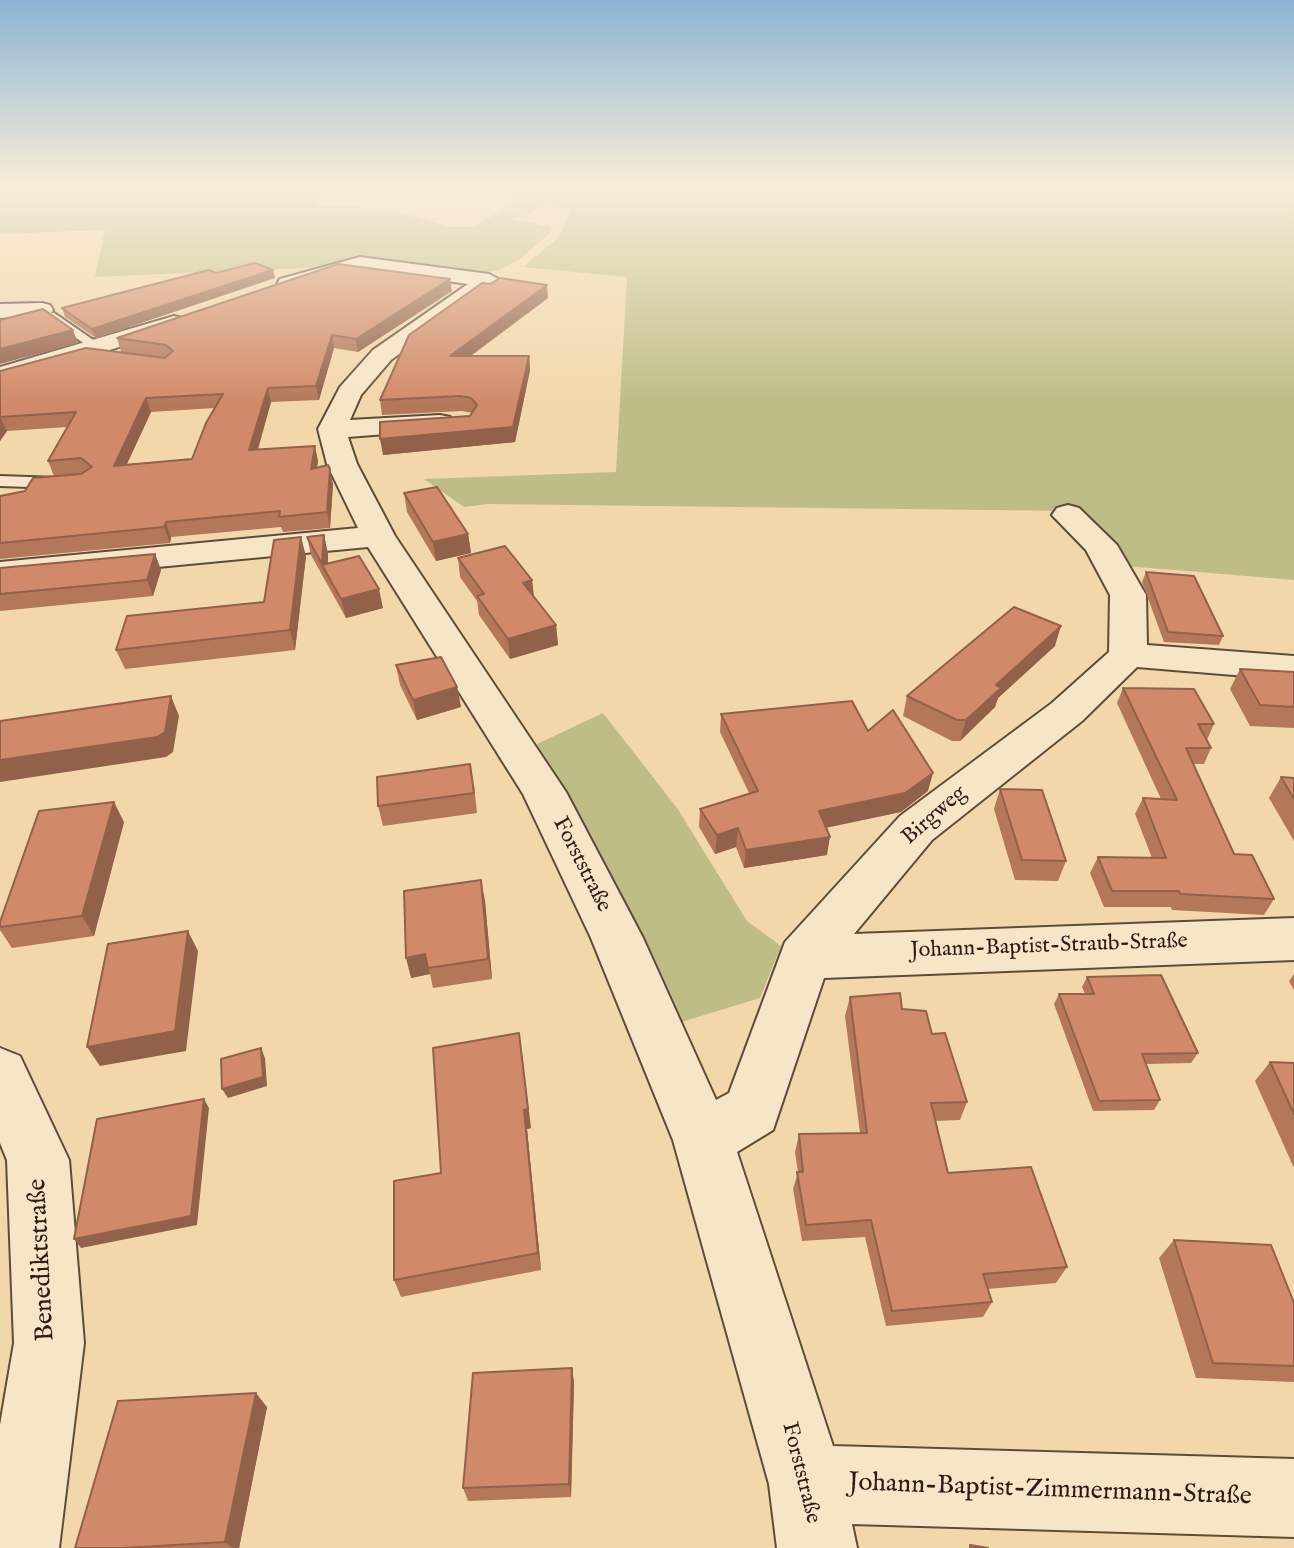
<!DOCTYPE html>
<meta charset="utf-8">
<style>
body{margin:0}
canvas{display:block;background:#f2d7aa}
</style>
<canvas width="1294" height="1548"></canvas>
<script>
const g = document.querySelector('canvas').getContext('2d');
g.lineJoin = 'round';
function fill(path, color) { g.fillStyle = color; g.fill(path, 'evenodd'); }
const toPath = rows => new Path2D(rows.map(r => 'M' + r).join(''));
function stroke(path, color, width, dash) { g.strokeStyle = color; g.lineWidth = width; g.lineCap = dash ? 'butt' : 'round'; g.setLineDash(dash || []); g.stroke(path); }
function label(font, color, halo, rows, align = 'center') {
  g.font = font + ' "IM FELL English",serif'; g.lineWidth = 7; g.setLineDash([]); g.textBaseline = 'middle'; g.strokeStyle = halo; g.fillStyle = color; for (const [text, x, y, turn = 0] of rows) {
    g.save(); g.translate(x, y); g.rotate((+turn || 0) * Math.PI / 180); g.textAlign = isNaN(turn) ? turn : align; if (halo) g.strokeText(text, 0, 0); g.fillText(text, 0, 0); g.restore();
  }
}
fill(toPath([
 [0,187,338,187,314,205,384,208,449,227,473,227,519,200,465,187,1294,187,1294,580,1126,566,1070,511,488,504,464,507,424,479,616,472,627,277,523,267,559,237,571,210,543,205,527,215,511,219,551,227,550,233,521,258,500,270,481,273,368,259,327,267,95,277,105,230,0,234],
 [603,713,677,808,747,921,781,946,760,998,675,1024,537,744]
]), '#bebd86');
const service = toPath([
 [46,313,54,313,105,348,95,351,46,317,46,313],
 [0,476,58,478,66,483,58,488,0,486,0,476]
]);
const minor = toPath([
 [360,257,489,274,500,280,391,360,361,395,350,420,440,415,450,417,454,423,450,429,348,437,357,464,395,536,566,792,643,938,716,1100,729,1093,785,942,900,816,1052,703,1109,652,1110,595,1086,550,1052,515,1057,508,1068,505,1079,508,1117,545,1146,595,1147,645,1294,656,1294,680,1137,667,1082,721,932,840,854,934,1294,918,1294,960,824,978,773,1130,737,1152,833,1446,1294,1459,1294,1537,852,1524,857,1548,777,1548,769,1484,673,1140,591,938,523,794,368,547,0,582,0,562,358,528,327,464,318,429,340,387,373,350,468,284,361,269,288,290,277,284,280,279,360,257],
 [42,303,50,305,53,310,50,315,0,318,0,304,42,303],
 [174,316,182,318,186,323,182,328,0,383,0,367,174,316],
 [0,1048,20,1056,69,1160,84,1343,59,1548,0,1548,0,1425,14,1343,7,1160,0,1143,0,1048]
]);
stroke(service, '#5e4c3b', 4);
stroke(minor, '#5e4c3b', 4);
fill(service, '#f7e5c8');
fill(minor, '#f7e5c8');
fill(toPath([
 [216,273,275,278,96,338,65,317,62,308],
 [452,291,358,352,334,348,319,400,271,402,258,450,318,461,317,467,333,484,330,528,283,532,281,527,171,537,170,543,0,559,0,496,25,491,54,476,48,461,67,427,7,431,0,441,0,371,165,358,121,352,117,338],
 [215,408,192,459,127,464,151,412],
 [548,298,471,356,529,356,530,370,515,442,383,455,470,416,472,413,462,411,382,415,380,400],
 [404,493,468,534,471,553,436,561,407,512],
 [324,535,328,554,328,564,383,608,346,618,311,555,307,537],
 [155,554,161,570,153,596,0,611,0,568],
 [306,556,295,650,125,669,116,650,264,602],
 [458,558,532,580,534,596,556,625,558,645,510,659,479,615,477,601,460,577],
 [1146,572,1223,636,1219,645,1164,642,1142,582],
 [1055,646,998,698,995,707,960,741,952,741,903,716,907,696],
 [396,665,457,687,461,707,417,720,400,685],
 [1240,669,1294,672,1294,728,1250,726,1230,689],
 [1123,688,1214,724,1207,740,1211,748,1204,764,1193,764,1234,854,1274,899,1264,915,1172,910,1171,907,1104,907,1090,873,1098,857,1152,858,1135,814,1143,798,1161,799,1117,703],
 [721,714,868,731,928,791,901,812,826,827,827,855,744,868,736,847,715,854,699,827,700,809,749,793,720,732],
 [1281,777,1294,778,1294,841,1269,798],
 [474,785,477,813,383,826,378,806],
 [1000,789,1066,861,1058,881,1015,880,994,809],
 [124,822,94,936,12,948,0,930,0,922],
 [485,901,492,979,433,988,430,974,411,978],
 [1294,974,1294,990,1289,981],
 [1087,977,1198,1053,1191,1063,1146,1064,1160,1100,1154,1110,1093,1111,1054,1004,1059,994,1085,994,1082,987],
 [850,997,902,1009,932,1034,967,1102,960,1120,935,1121,948,1173,1067,1267,1056,1283,988,1289,992,1302,983,1317,886,1326,865,1237,802,1241,793,1189,798,1172,795,1152,799,1134,860,1133,845,1016],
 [433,1048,531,1128,527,1129,541,1270,401,1297,394,1280,441,1173],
 [1270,1062,1294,1063,1294,1168,1255,1081],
 [1174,1240,1294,1303,1294,1382,1196,1378,1159,1258],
 [572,1368,574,1383,571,1497,468,1501,463,1488],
 [267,1407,239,1548,75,1548]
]), '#b4775a');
fill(toPath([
 [273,270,275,278,96,338,92,329],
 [450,279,452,291,358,352,356,339],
 [547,285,548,298,451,370,450,356],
 [73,330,78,343,0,364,0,349],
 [332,335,334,348,319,400,316,386],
 [529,356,530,370,515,442,383,455,380,439,513,427],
 [268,388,271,402,253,465,249,450],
 [146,398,151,412,119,481,114,466],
 [0,417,7,431,0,441],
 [315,446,318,461,314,483,311,469],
 [330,469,333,484,330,528,327,512],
 [166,522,171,537,170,543,164,527],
 [468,534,471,553,436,561,433,542],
 [324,535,328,554,327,573,322,565,326,583,322,564],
 [301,537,306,556,295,650,290,630],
 [155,554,161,570,153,596,147,580],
 [532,580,534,600,523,583],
 [379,589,383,608,346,618,341,599],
 [556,625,558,645,510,659,508,639],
 [1061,626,1055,646,998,698,995,707,960,741,966,720,996,685],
 [457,687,461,707,417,720,413,700],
 [171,696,179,716,173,752,166,757,0,782,0,760],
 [933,773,928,791,901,812,816,830,819,811],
 [114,802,124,822,94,936,82,916],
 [738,828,736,847,715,854,717,835],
 [830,837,827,855,744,868,746,850],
 [481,880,485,901,492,979,488,959],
 [188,931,198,951,186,1051,100,1066,87,1047],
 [425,954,430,974,411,978,406,958],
 [261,1048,265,1058,267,1086,228,1098,222,1089],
 [522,1053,531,1128,527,1129,541,1270,538,1253,524,1110],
 [204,1099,209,1108,197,1225,81,1248,74,1239],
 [572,1368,574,1383,571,1497,569,1484],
 [256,1393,267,1407,239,1548,233,1548,225,1542]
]), '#92614a');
const building = toPath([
 [255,263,273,270,92,329,62,308,209,270,216,273,255,263],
 [338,264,450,279,356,339,332,335,316,386,268,388,249,450,315,446,311,469,328,465,330,469,327,512,279,517,280,511,166,522,164,527,0,543,0,496,25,491,33,478,81,474,92,467,81,458,48,461,76,412,0,417,0,371,86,348,165,358,173,351,166,345,117,338,338,264],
 [223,394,206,423,192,459,114,466,146,398,223,394],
 [500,278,547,285,450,356,529,356,513,427,380,439,380,422,470,416,477,405,471,398,460,396,380,400,409,335,482,283,490,284,500,278],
 [43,309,73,330,0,349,0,320,43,309],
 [437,487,468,534,433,542,404,493,437,487],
 [324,535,322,564,307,537,324,535],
 [301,537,290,630,116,650,127,616,264,602,274,540,301,537],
 [505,546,532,580,523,583,556,625,508,639,477,596,484,594,458,558,505,546],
 [155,554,147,580,0,594,0,568,155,554],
 [359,556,379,589,341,599,322,565,359,556],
 [1146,572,1194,576,1223,636,1168,632,1146,572],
 [1014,607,1061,626,996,685,1001,688,966,720,957,720,907,696,1014,607],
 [441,657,457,687,413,700,396,665,441,657],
 [1240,669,1294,672,1294,707,1260,705,1240,669],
 [1123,688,1194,689,1214,724,1198,724,1211,748,1186,748,1234,854,1252,855,1274,899,1180,894,1179,891,1112,891,1098,857,1166,858,1143,798,1177,800,1123,688],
 [171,696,165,732,157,737,0,760,0,721,171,696],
 [852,701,868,731,893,710,933,773,905,793,819,811,830,837,746,850,738,828,717,835,700,809,758,791,721,714,852,701],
 [470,764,474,793,378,806,377,777,470,764],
 [1281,777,1294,778,1294,799,1281,777],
 [1000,789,1042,790,1066,861,1022,860,1000,789],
 [114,802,82,916,0,927,0,922,39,811,114,802],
 [481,880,488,959,428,968,425,954,406,958,404,891,481,880],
 [188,931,175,1031,87,1047,108,944,188,931],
 [1161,975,1198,1053,1142,1054,1160,1100,1099,1101,1059,994,1094,994,1087,977,1161,975],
 [900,993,902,1009,926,1011,932,1034,945,1033,967,1102,931,1103,948,1173,1031,1167,1067,1267,983,1274,992,1302,892,1311,871,1220,806,1225,797,1172,803,1172,799,1134,867,1133,850,997,900,993],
 [519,1033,528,1109,524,1110,538,1253,394,1280,394,1181,441,1173,433,1048,519,1033],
 [261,1048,263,1077,222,1089,221,1059,261,1048],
 [1270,1062,1294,1063,1294,1114,1270,1062],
 [204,1099,191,1216,74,1239,97,1119,204,1099],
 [1174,1240,1271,1245,1294,1303,1294,1366,1213,1363,1174,1240],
 [572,1368,569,1484,463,1488,473,1373,572,1368],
 [256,1393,225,1542,123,1548,75,1548,118,1401,256,1393],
 [970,1545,988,1548,970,1548,970,1545]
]);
fill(building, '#d18a69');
stroke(building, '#92614a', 2);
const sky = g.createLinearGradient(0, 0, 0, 404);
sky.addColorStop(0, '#8bb5d3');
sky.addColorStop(0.46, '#f9edd9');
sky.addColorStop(1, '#f9edd900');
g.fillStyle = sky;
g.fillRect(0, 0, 1294, 404);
label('22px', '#2c1d16', '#f7e5c8', [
 ["Birgweg",935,816,-41],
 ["Forststraße",581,865,63],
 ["Johann-Baptist-Straub-Straße",1049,947,-2],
 ["Forststraße",800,1473,76]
]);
label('26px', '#2c1d16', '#f7e5c8', [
 ["Benediktstraße",43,1260,-93],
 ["Johann-Baptist-Zimmermann-Straße",1050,1491,2]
]);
</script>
